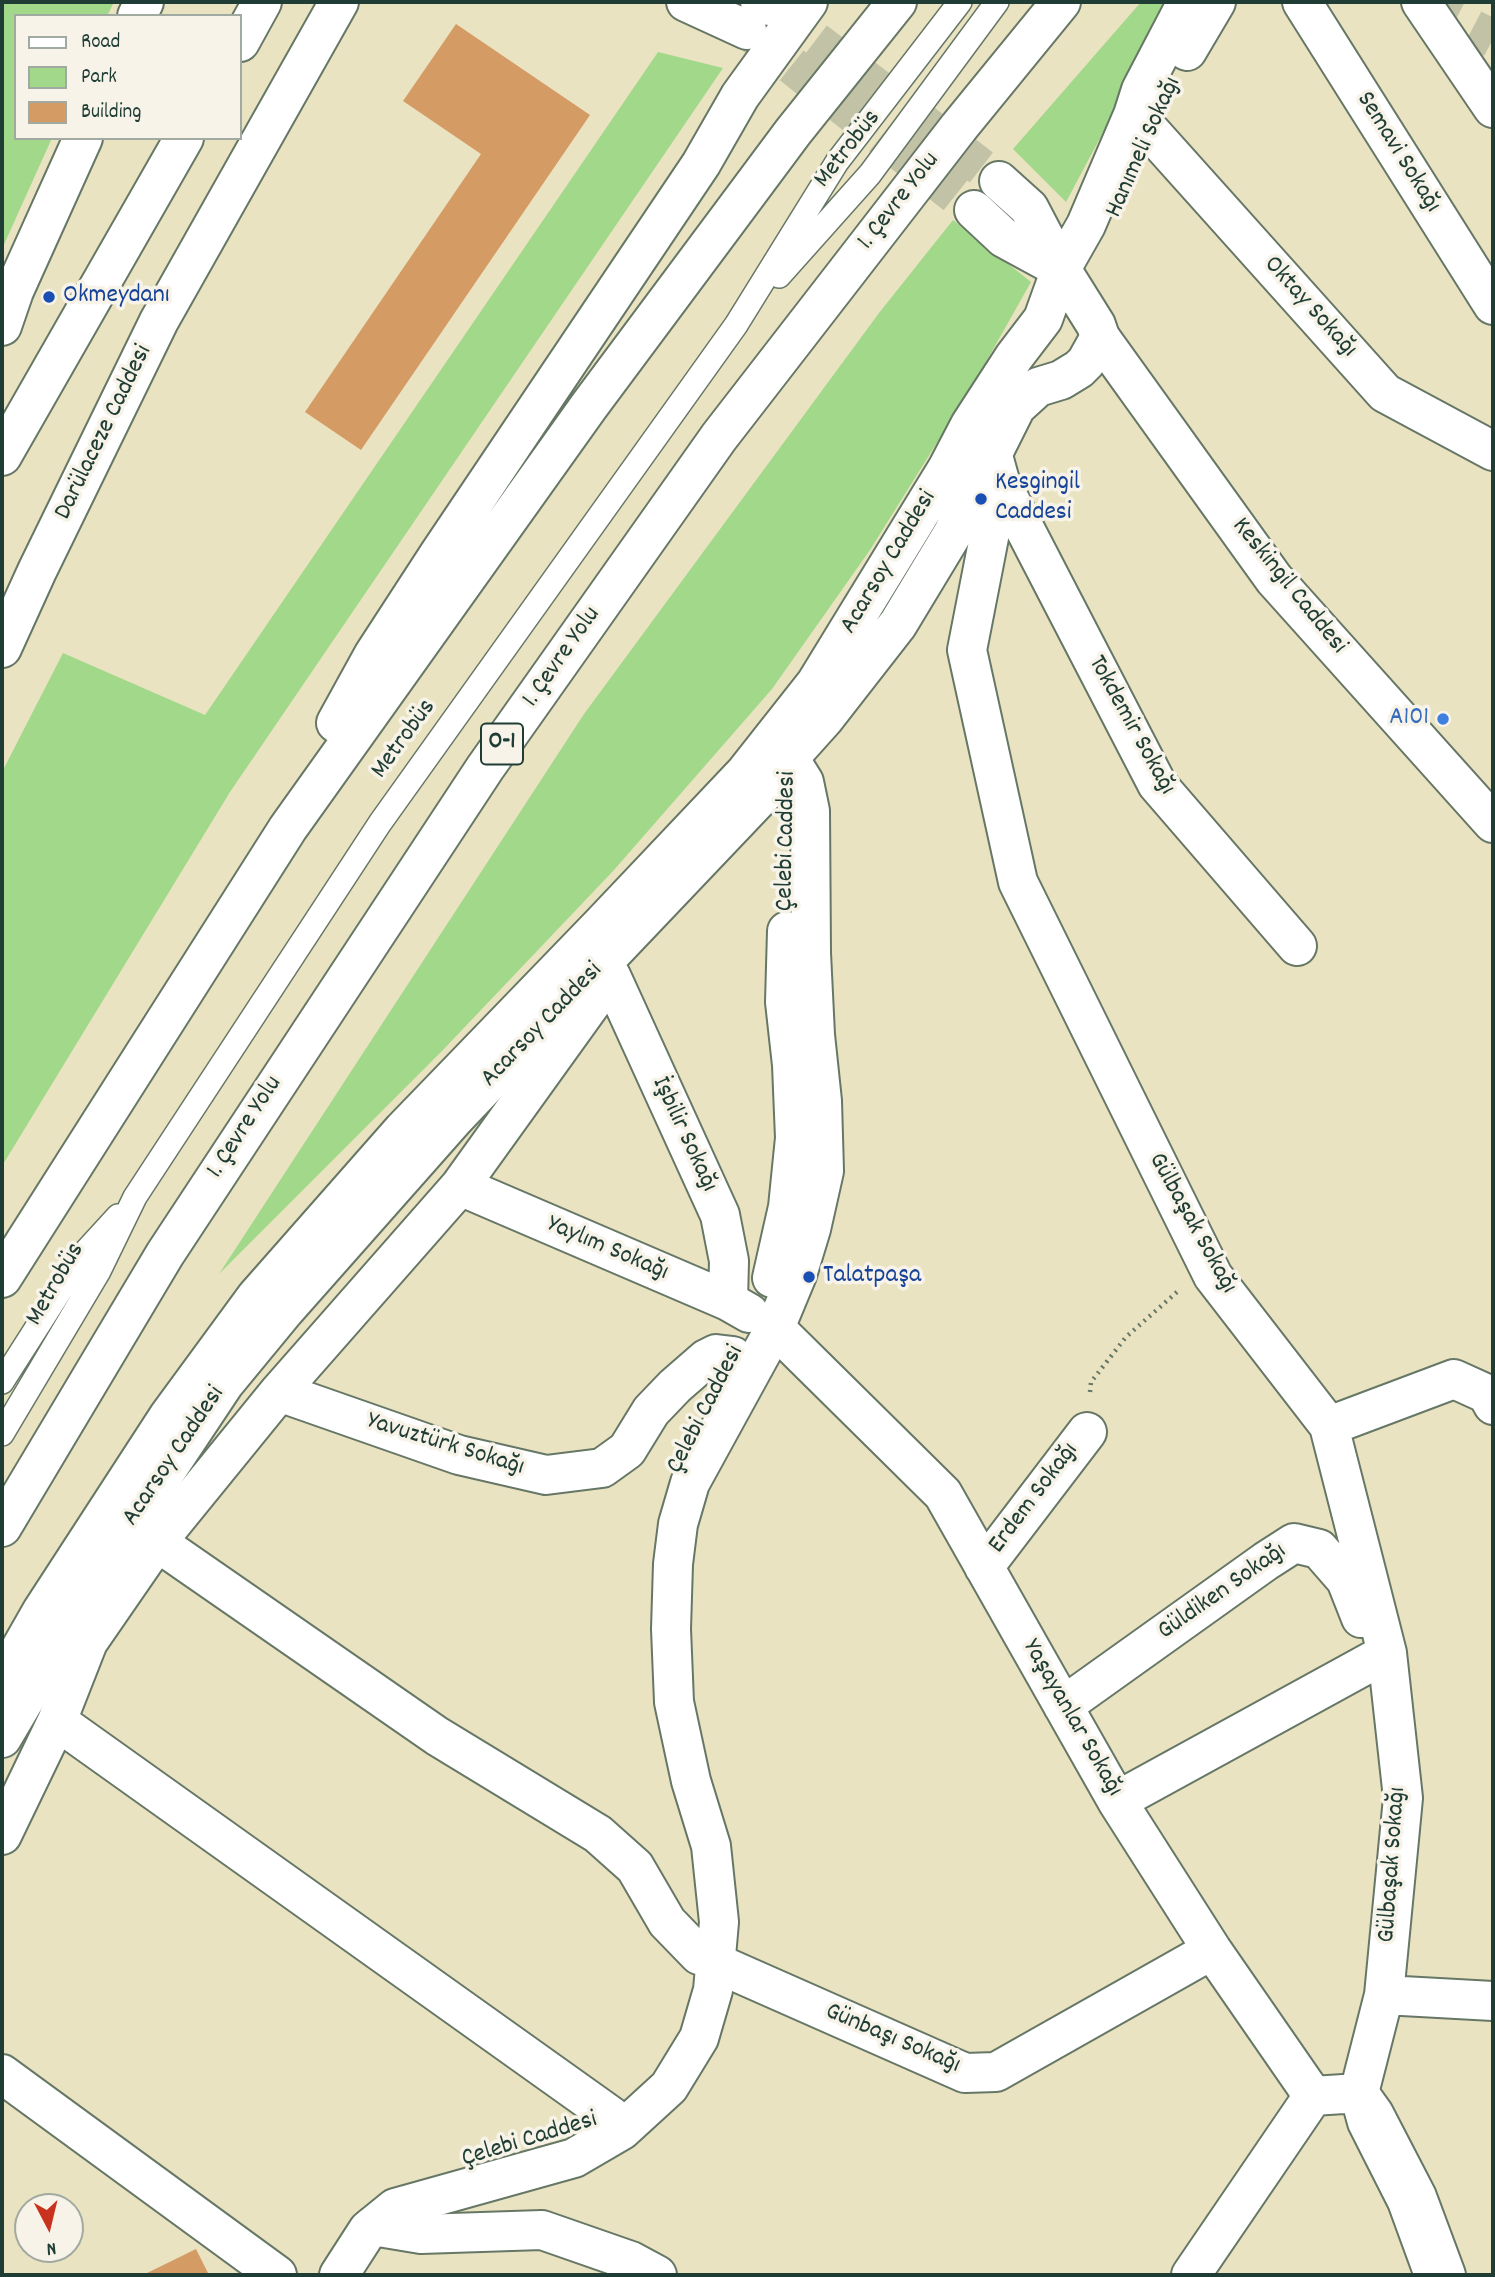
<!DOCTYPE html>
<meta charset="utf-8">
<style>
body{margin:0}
#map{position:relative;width:1495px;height:2277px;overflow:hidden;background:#eae3c2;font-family:Dekko,sans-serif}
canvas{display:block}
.frame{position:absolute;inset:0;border:4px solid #1f3d34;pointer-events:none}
.legend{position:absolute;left:14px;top:14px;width:228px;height:126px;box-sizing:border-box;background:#f7f3e8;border:2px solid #a1aaa0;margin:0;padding:9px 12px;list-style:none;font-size:21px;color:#1f3d34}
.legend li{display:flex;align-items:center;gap:14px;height:35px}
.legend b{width:35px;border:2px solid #a1aaa0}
.north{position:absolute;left:14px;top:2193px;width:70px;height:70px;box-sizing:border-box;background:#f7f3e8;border:2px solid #a1aaa0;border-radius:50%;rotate:173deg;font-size:19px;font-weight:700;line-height:28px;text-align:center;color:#1f3d34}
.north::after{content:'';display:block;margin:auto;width:24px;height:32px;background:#c8321e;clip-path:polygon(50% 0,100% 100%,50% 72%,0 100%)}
</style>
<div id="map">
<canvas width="1495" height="2277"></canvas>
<div class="frame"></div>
<ul class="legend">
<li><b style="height:9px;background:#fff"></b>Road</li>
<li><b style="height:19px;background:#a1d88a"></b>Park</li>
<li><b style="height:19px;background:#d49b64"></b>Building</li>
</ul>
<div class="north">N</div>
</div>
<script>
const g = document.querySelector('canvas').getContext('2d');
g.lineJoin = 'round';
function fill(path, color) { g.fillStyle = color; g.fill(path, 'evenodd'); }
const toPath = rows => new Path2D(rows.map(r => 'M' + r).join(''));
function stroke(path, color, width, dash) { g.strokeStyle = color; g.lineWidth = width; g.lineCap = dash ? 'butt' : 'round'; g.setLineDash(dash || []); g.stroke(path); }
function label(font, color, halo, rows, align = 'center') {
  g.font = font + ' Dekko,sans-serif'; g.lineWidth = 7; g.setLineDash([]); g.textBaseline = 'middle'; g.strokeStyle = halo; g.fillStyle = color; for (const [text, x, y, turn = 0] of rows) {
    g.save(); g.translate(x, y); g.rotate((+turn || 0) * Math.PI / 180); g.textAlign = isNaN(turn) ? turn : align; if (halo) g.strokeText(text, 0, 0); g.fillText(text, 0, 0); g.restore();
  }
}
fill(toPath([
 [2,2,114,2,107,16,16,16,16,138,52,138,2,249],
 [1141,2,1177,2,1139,65,1066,202,1013,149],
 [658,52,723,68,230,792,2,1166,2,772,63,653,205,715],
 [953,220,1031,282,973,385,870,550,772,689,614,870,442,1051,219,1274,584,714,879,313]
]), '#a1d88a');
fill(toPath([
 [456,24,590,115,361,450,305,412,481,154,403,101],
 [196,2249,209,2275,143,2275]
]), '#d49b64');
stroke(toPath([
 [770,6,999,181],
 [747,30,974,210]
]), '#c1c2a6', 38, [38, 19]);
stroke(toPath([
 [1422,2,1493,39]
]), '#c1c2a6', 38, [38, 19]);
const service = toPath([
 [779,276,870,174,997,2],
 [2,1382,85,1252,118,1216],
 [2,1434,99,1271,135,1197,380,823,736,325,837,162,960,2]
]);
const minor = toPath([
 [1302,2,1493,305],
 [1421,2,1493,108],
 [1151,132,1385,393,1493,451],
 [1000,481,1157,784,1297,946],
 [460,1186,728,1301,749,1313],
 [775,1328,943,1494,1117,1801,1212,1950,1313,2096,1359,2093,1384,1995,1403,1798,1387,1653,1329,1426,1213,1276,1018,882,967,650,1000,481,992,452],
 [279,1392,459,1455,546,1475,602,1468,627,1450,651,1411,675,1386,706,1359,716,1354,733,1356],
 [1329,1426,1454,1379,1487,1394,1493,1405],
 [984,1567,1087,1432],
 [1063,1706,1266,1561,1294,1543,1319,1549,1346,1580,1361,1618],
 [57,1721,611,2116],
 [1117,1801,1387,1653],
 [2,1835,57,1721,88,1642,157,1542],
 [699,1955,667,1922,635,1867,598,1834,437,1736,157,1542,279,1392,460,1186,611,976,720,1215,729,1261,728,1301],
 [716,1963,965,2073,996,2072,1212,1950],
 [1384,1995,1493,2001],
 [2,2074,277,2275],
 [373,2226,421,2234,542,2230,631,2261,657,2275],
 [1191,2275,1313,2096],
 [1434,2275,1407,2201,1367,2122,1359,2093,1374,2114,1417,2197,1446,2275]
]);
const tertiary = toPath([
 [1100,337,1274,579,1493,823],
 [772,1278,788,1207,795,1138,792,1065,785,1002,787,931],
 [339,2275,368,2230,395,2208,574,2158,622,2130,669,2087,699,2038,713,1990,719,1922,711,1846,691,1781,674,1702,671,1629,673,1564,678,1524,690,1483,775,1328,797,1275,811,1229,824,1171,822,1101,815,1035,811,953,810,811,804,782,789,758]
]);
const secondary = toPath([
 [686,2,747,30],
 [760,2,770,6],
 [240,42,262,2],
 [1187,51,1216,2],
 [974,210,1004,238,1061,269],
 [2,456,184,138],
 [2,648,37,571,159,321,339,2],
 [2,1681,42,1611,168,1417,256,1297,403,1130,603,923,745,773,816,683,947,469,970,425,1014,357,1043,319,1061,269,1086,225,1133,115,1141,90,1187,2],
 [2,1738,109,1557,224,1384,285,1310,454,1119,766,791,789,758,824,719,898,624,953,533,1016,407,1038,387,1061,380,1079,369,1086,362,1100,337,1096,325,1061,269,1029,208,999,181]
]);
const primary = toPath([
 [137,16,144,2],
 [2,326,14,291,83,138]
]);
const trunk = toPath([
 [336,723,374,654,439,554,701,164,740,96,808,2],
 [2,1278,288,828,589,406,793,132,897,2],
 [2,1527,165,1254,485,768,719,437,959,127,1061,2]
]);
stroke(service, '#676', 26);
stroke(minor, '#676', 42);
stroke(tertiary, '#676', 42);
stroke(secondary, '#676', 42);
stroke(primary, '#676', 42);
stroke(trunk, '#676', 42);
stroke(toPath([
 [1090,1392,1091,1382,1126,1337,1177,1292]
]), '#676', 4.5, [2, 5]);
stroke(service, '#fff', 23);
stroke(minor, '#fff', 38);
stroke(tertiary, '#fff', 38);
stroke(secondary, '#fff', 38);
stroke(primary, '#fff', 38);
stroke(trunk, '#fff', 38);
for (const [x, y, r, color] of [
 [49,297,7,"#1a4fb4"],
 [981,499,7,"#1a4fb4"],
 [1443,719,7,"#3f7fe0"],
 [809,1277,7,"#1a4fb4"]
]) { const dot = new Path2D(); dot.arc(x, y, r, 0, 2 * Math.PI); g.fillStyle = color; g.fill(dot); stroke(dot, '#f7f3e8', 2.5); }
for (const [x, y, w] of [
 [502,744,42]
]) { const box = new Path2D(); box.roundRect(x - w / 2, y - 20.5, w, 41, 5); g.fillStyle = '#f7f3e8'; g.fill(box); stroke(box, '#1f3d34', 2); }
label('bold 24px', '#1f3d34', null, [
 ["O-1",502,744]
]);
label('26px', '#1f3d34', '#f7f3e8', [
 ["Hanımeli Sokağı",1145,148,-66],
 ["Metrobüs",849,150,-52],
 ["Semavi Sokağı",1397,153,58],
 ["1. Çevre Yolu",900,202,-52],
 ["Oktay Sokağı",1309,308,48],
 ["Darülaceze Caddesi",105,433,-64],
 ["Acarsoy Caddesi",890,563,-59],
 ["Keskingil Caddesi",1288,587,51],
 ["1. Çevre Yolu",563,658,-55],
 ["Tokdemir Sokağı",1130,726,61],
 ["Metrobüs",405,740,-54],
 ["Çelebi Caddesi",788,841,-89],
 ["Acarsoy Caddesi",543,1026,-46],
 ["1. Çevre Yolu",246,1128,-57],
 ["İşbilir Sokağı",683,1135,65],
 ["Gülbaşak Sokağı",1191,1224,61],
 ["Yaylım Sokağı",607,1250,23],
 ["Metrobüs",57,1285,-60],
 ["Çelebi Caddesi",707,1410,-63],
 ["Yavuztürk Sokağı",445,1446,17],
 ["Acarsoy Caddesi",175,1457,-56],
 ["Erdem Sokağı",1035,1499,-53],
 ["Güldiken Sokağı",1223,1593,-35],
 ["Yaşayanlar Sokağı",1071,1719,60],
 ["Gülbaşak Sokağı",1394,1865,-86],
 ["Günbaşı Sokağı",892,2040,23],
 ["Çelebi Caddesi",530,2141,-17]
]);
label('26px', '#164399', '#f7f3e8', [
 ["Okmeydanı",63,297],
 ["Kesgingil",995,484],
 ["Caddesi",995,514],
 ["Talatpaşa",823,1277]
], 'left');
label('26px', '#366cbe', '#f7f3e8', [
 ["A101",1429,719]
], 'right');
</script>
